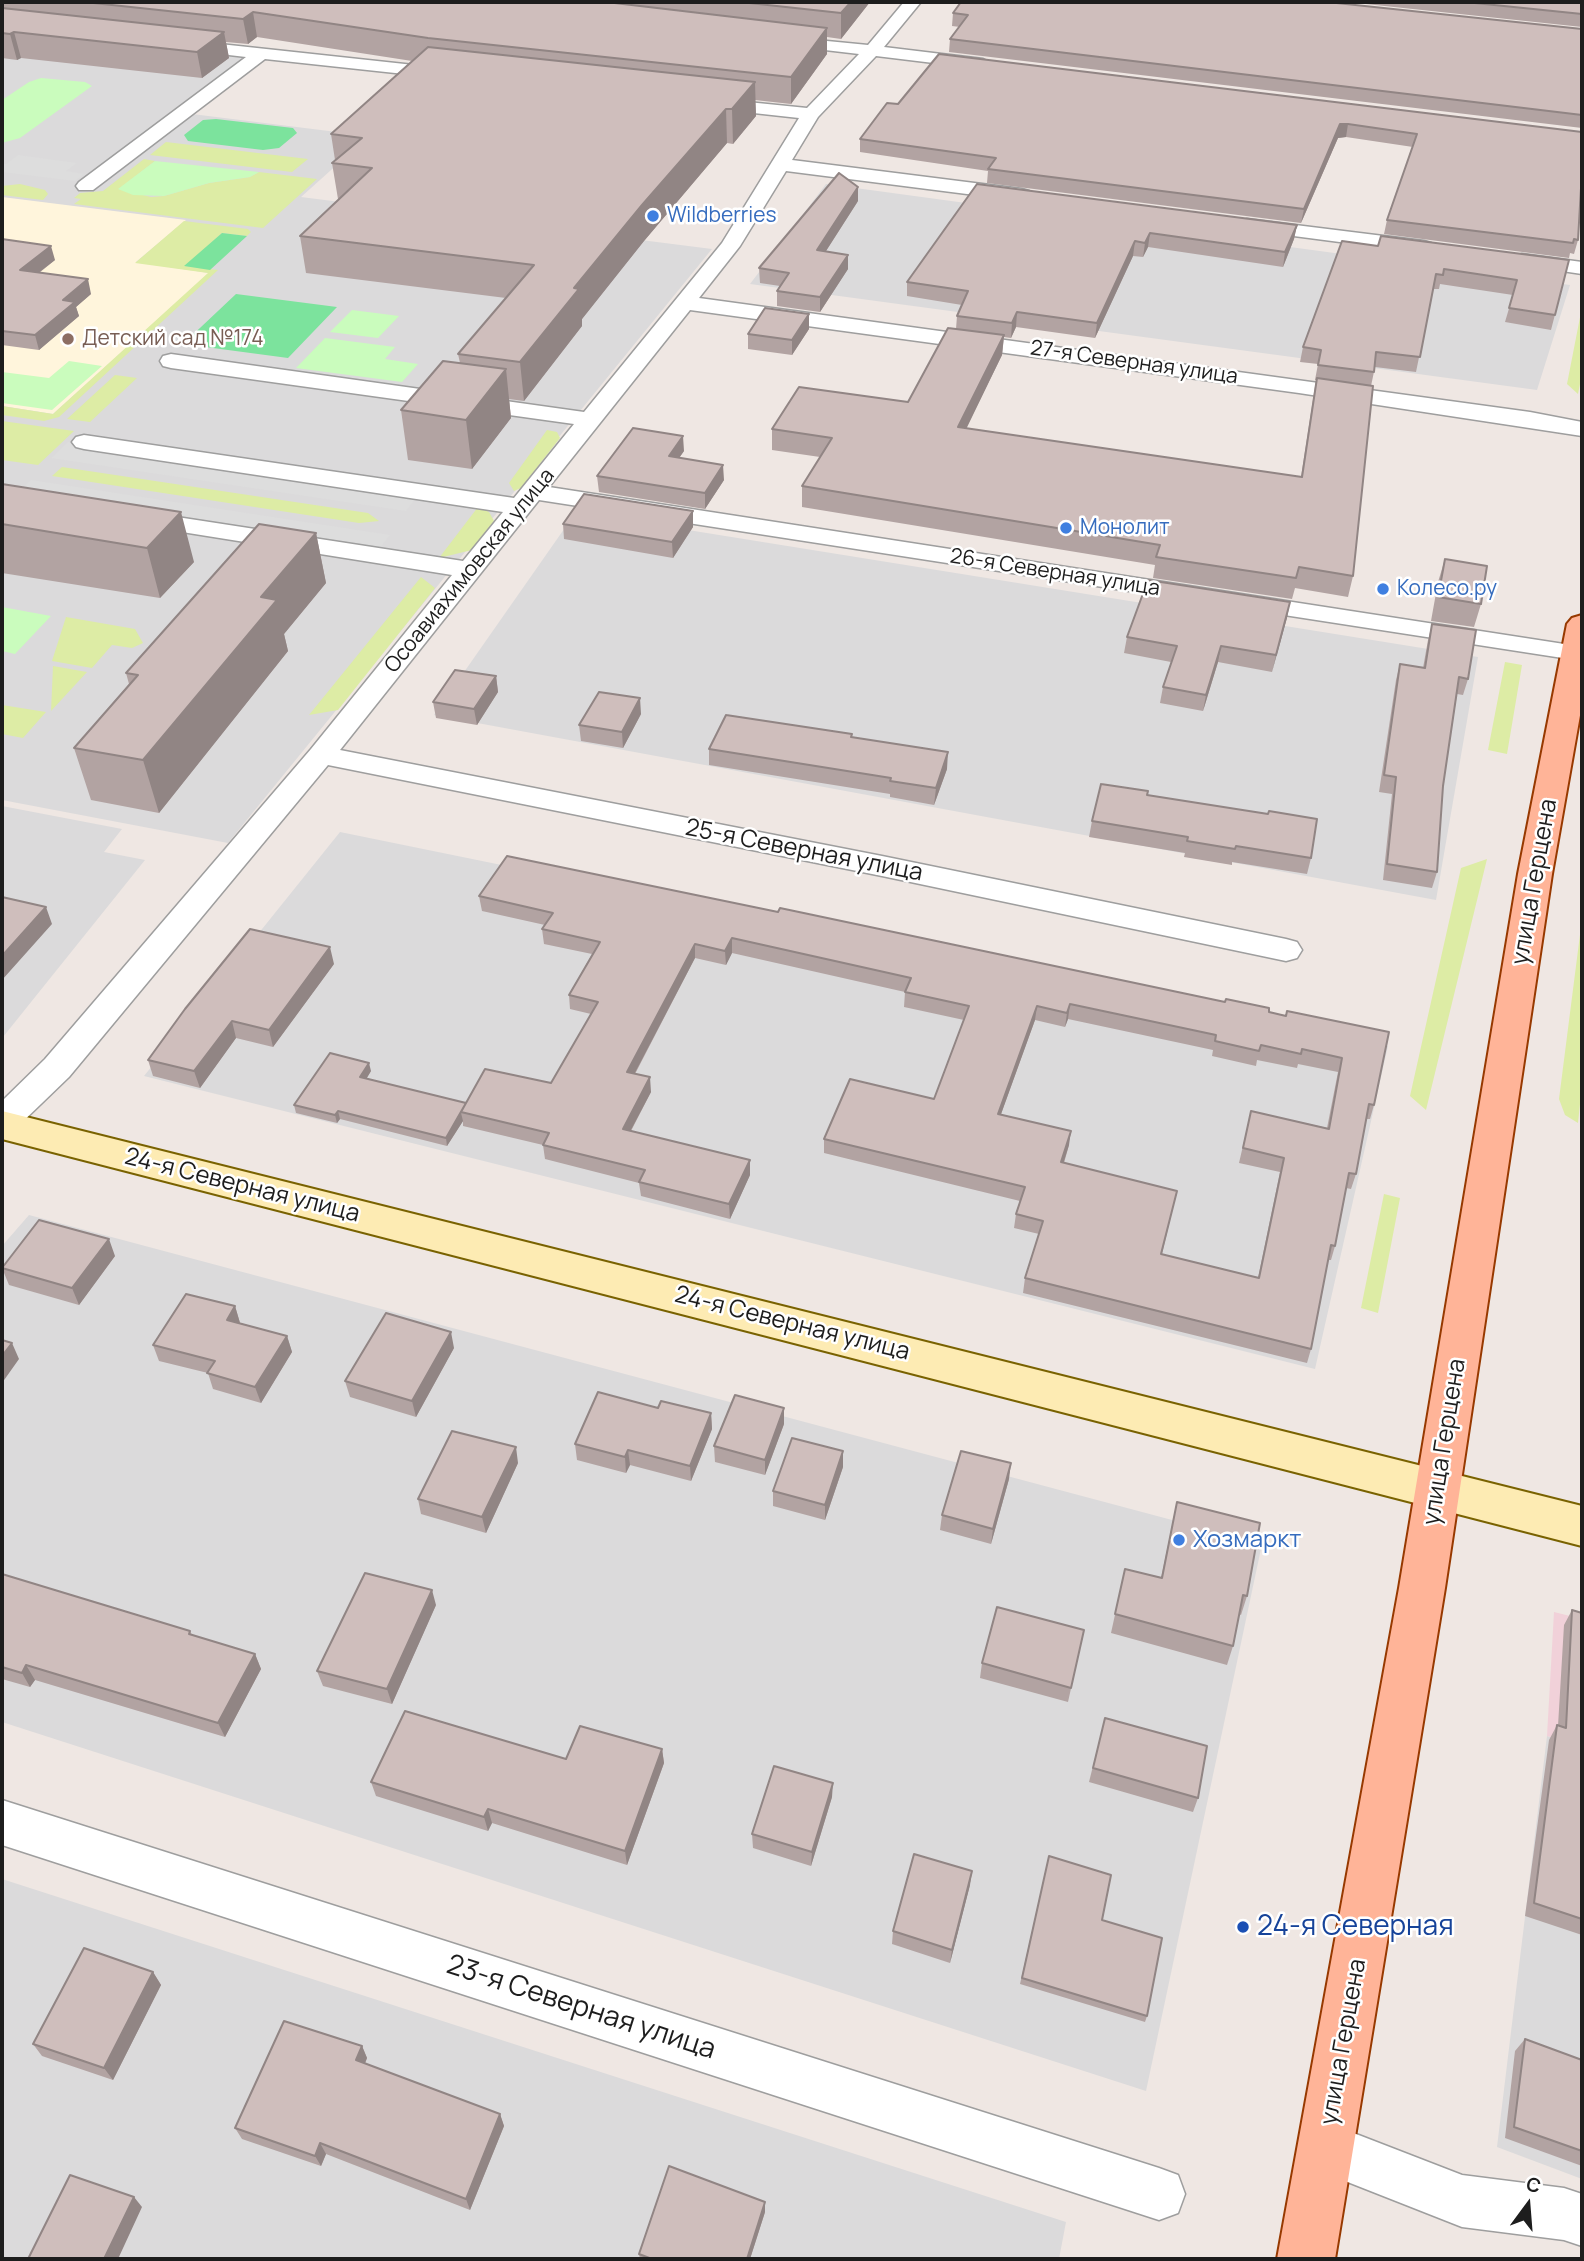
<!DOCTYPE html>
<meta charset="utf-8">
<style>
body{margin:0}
#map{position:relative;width:1584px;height:2261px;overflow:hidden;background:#efe7e3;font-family:Manrope,sans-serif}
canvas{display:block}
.frame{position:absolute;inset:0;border:4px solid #1d1d1d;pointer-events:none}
.north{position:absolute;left:1493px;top:2170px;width:70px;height:70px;-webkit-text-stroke:5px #fff;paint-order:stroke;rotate:16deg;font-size:19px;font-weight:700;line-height:28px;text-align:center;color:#1d1d1d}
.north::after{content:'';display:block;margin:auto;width:24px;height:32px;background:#1d1d1d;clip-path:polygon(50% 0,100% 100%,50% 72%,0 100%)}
</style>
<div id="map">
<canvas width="1584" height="2261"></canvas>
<div class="frame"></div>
<div class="north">С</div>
</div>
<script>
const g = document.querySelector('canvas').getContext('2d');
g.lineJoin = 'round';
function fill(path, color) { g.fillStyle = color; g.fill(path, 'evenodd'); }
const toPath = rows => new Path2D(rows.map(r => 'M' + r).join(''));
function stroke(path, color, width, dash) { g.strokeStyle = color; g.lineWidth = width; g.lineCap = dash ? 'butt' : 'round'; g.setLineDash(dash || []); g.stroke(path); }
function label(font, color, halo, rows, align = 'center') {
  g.font = font + ' Manrope,sans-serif'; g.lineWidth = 5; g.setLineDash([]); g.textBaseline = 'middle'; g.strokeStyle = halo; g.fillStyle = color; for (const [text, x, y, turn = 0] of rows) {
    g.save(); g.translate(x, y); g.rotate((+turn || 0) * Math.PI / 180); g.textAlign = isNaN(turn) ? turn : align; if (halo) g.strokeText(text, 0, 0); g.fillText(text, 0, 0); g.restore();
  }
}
fill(toPath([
 [2,24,271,54,192,114,369,136,301,197,712,249,228,843,2,800],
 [826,184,1570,285,1537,390,750,284],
 [576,512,1478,657,1436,900,434,715],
 [2,806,122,829,104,852,145,860,3,1037],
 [340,832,1388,1046,1315,1369,144,1076],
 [29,1215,1262,1544,1146,2091,2,1722,2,1246],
 [1547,1736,1582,1746,1582,2179,1497,2147],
 [2,1879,1066,2222,1059,2259,2,2259]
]), '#dbdadb');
fill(toPath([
 [1554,1612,1582,1619,1582,1746,1547,1736]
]), '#f1d1d9');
fill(toPath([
 [2,197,186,220,136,262,209,273,53,414,2,406]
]), '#fff5dc');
fill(toPath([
 [166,142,308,159,292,172,150,155],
 [144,159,155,161,119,189,151,197,164,196,209,183,250,177,259,172,317,179,263,228,74,204,81,199,74,198,80,193,103,191],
 [20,184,45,190,48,194,43,200,2,195,2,186],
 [184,221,248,229,251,232,247,236,222,233,186,266,218,270,59,417,44,421,2,415,2,406,53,414,208,273,135,263],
 [1582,307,1582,374,1578,394,1567,384],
 [115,375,137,378,90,422,67,419],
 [2,421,74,431,38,465,2,460],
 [547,430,557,432,560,438,521,488,514,491,509,483],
 [62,467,368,513,379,521,359,523,52,476],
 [478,507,489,512,494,521,472,550,439,558],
 [421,577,435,588,338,710,309,715],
 [66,617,135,629,143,643,132,648,112,645,92,668,52,661],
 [1505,662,1522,665,1507,754,1488,750],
 [53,666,87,672,51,711],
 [2,705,46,712,23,738,2,734],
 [1487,859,1426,1110,1410,1096,1461,868],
 [1582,919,1582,1085,1578,1123,1565,1115,1559,1099],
 [1384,1194,1400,1198,1378,1313,1361,1308]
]), '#ddeca5');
fill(toPath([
 [41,78,85,82,92,86,20,138,2,143,2,100,29,82],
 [155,161,259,172,250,177,209,183,164,196,133,195,118,189],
 [352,310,399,316,378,338,330,332],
 [325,338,395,347,385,359,418,364,402,382,296,368],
 [69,361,102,366,52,410,2,403,2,372,49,378],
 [2,607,51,616,15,654,2,651]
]), '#cafcbd');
fill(toPath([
 [216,119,293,128,297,133,279,148,263,150,188,141,184,135,203,120],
 [222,233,247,236,210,270,184,266],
 [236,294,337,307,288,358,183,344]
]), '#7ce39d');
fill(toPath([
 [18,155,77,163,66,171,84,174,75,181,2,172,2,164,6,164],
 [68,442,419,494,406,511,51,458],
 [31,480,390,535,379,549,17,493]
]), '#ddd');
const minor = toPath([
 [904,2,921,2,884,47,983,59,992,64,989,68,983,69,876,56,818,117,792,160,1022,189,1029,191,1032,195,1029,199,1022,201,786,171,740,246,699,298,1530,412,1582,422,1582,436,1299,393,690,310,549,487,1577,646,1582,647,1582,661,539,500,340,750,882,856,1286,939,1297,942,1302,950,1297,958,1286,961,882,876,328,765,69,1077,14,1130,2,1134,2,1101,45,1059,311,749,452,575,138,525,129,523,126,518,129,513,138,511,463,561,503,512,84,449,76,447,72,442,76,437,84,435,514,498,574,424,171,368,163,366,160,361,163,356,171,354,584,412,722,243,799,118,708,108,702,107,699,103,702,99,708,98,807,108,859,54,782,45,776,44,773,40,776,36,868,45,904,2],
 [183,40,451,69,460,74,451,79,265,59,93,190,79,190,76,186,79,182,246,57,177,49,174,45,183,40],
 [1247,219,1424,241,1431,243,1434,247,1431,251,1424,253,1240,229,1237,225,1240,221,1247,219],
 [1522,254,1582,262,1582,274,1515,264,1512,260,1515,256,1522,254],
 [2,1800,1159,2168,1178,2175,1185,2194,1178,2213,1159,2220,2,1845,2,1800],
 [1325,2122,1462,2175,1564,2188,1582,2194,1582,2246,1564,2240,1462,2227,1307,2166,1299,2148,1307,2130,1325,2122]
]);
const secondary = toPath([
 [2,1111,1582,1506,1582,1546,2,1139,2,1111]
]);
const primary = toPath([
 [1582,615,1582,704,1552,874,1445,1588,1335,2259,1277,2259,1399,1588,1518,874,1567,624,1572,618,1582,615]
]);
stroke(minor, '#9e9e9e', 3);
stroke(secondary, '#796200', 4);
stroke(primary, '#973900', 4);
fill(minor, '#fff');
fill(secondary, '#fdebb3');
fill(primary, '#ffb498');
fill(toPath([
 [2,2,870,2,841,39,827,37,827,54,791,104,755,100,756,116,733,144,727,143,644,241,582,319,582,326,524,401,509,399,511,418,472,469,408,460,401,410,460,363,458,354,506,298,306,273,300,236,339,199,338,199,332,163,335,160,331,134,412,61,257,37,248,44,226,42,229,58,202,78,21,58,17,60,2,58],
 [1347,2,1582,2,1582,27],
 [953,13,1582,29,1582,128,949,52,950,39,960,27,952,26],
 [898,104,1582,132,1582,197,1580,203,1578,240,1574,254,1570,253,1569,258,1384,234,1387,220,1413,147,1346,137,1338,138,1301,223,987,183,988,171,860,152,860,139],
 [977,184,1297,225,1294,239,1283,267,1148,247,1143,257,1133,256,1095,338,1016,327,1011,338,1004,337,1002,355,966,428,1301,477,1316,380,1315,380,1318,364,1300,362,1303,347,1378,246,1569,260,1551,330,1505,322,1513,295,1440,284,1439,289,1433,289,1416,372,1375,367,1371,386,1353,576,1348,597,1295,588,1292,599,1153,578,1155,565,802,507,802,486,820,457,772,450,772,429,908,402,956,329,957,316,962,305,907,296,907,282],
 [858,201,826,251,848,269,820,312,777,306,777,291,780,286,760,283,759,268],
 [2,239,55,260,39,273,91,294,76,307,79,316,39,350,2,345],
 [809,329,792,355,748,349,748,334],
 [684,451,679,458,724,480,705,509,599,492,597,476],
 [2,484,194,562,160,598,2,573],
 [563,524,693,527,673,558,564,539],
 [316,533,326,583,284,634,288,651,159,813,91,800,74,748,129,684,126,673],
 [1445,559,1481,604,1474,627,1431,621,1438,582],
 [1290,602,1272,672,1218,662,1203,711,1160,703,1163,687,1171,662,1124,653,1127,637],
 [1432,624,1468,679,1463,695,1457,694,1443,786,1437,872,1432,888,1383,880,1392,794,1379,792,1396,680,1400,664,1423,668,1428,640],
 [496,676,498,692,477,725,436,718,433,702],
 [641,714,623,748,581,741,579,725],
 [852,734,852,737,947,769,934,805,890,797,890,794,709,765,709,749],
 [1147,795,1311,858,1307,874,1232,862,1232,865,1184,857,1185,853,1089,837,1092,821],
 [479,896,1269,1012,1286,1016,1389,1032,1374,1105,1370,1119,1366,1119,1356,1174,1351,1189,1346,1188,1335,1246,1331,1260,1328,1260,1311,1349,1307,1363,1023,1293,1025,1278,1039,1234,1014,1228,1016,1214,1020,1201,824,1153,824,1139,934,1099,964,1020,904,1007,905,992,732,953,726,965,695,958,635,1074,651,1092,631,1131,750,1160,750,1175,730,1219,641,1196,639,1183,545,1159,543,1145,463,1126,463,1121,447,1146,340,1119,337,1123,296,1113,294,1105,371,1071,366,1079,466,1103,551,1083,591,1014,570,1009,569,995,592,954,544,944,542,929,545,925,482,911],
 [1068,1019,1213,1050,1212,1056,1256,1066,1257,1060,1297,1068,1298,1064,1338,1072,1327,1128,1251,1111,1239,1163,1280,1172,1258,1278,1162,1254,1177,1191,1064,1163,1069,1145,1001,1114,1035,1020,1065,1027],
 [334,964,273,1047,236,1038,200,1088,153,1076,148,1060],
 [115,1256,79,1305,9,1285,2,1268],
 [235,1306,240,1323,287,1336,292,1352,261,1403,213,1389,208,1373,159,1361,153,1345],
 [454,1348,416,1417,350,1397,345,1381],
 [658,1408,711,1413,712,1429,691,1481,630,1465,626,1473,577,1460,575,1444],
 [784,1424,765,1475,715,1462,714,1446],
 [518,1463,486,1533,421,1514,418,1499],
 [843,1467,825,1520,773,1506,773,1491],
 [1009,1479,991,1544,940,1530,942,1515],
 [1177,1502,1247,1596,1241,1615,1239,1614,1233,1646,1227,1665,1111,1633,1125,1569,1161,1578],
 [2,1574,190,1631,192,1635,255,1654,261,1669,225,1737,35,1680,30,1687,2,1679],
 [436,1605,392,1704,323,1686,317,1671],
 [1572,1610,1582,1613,1582,1935,1525,1916,1549,1740,1557,1725,1558,1726,1564,1625],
 [1084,1630,1068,1702,980,1678,982,1663],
 [1105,1718,1198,1798,1193,1812,1089,1782],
 [662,1749,664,1763,627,1865,492,1823,488,1831,376,1796,371,1782,566,1759],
 [832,1797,811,1866,753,1848,752,1834],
 [1049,1856,1102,1920,1147,2016,1145,2022,1020,1984],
 [970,1885,950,1963,892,1944,893,1931],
 [153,1972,161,1985,113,2080,42,2056,33,2044],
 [1525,2039,1582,2060,1582,2166,1505,2138,1515,2051],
 [362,2046,367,2058,365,2064,500,2114,504,2126,470,2210,326,2154,321,2166,242,2139,235,2128],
 [765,2212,750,2259,640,2259,639,2254]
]), '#b2a3a2');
fill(toPath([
 [851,2,870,2,841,39,841,13],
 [253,12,257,37,248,44,243,19],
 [827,28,827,54,791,104,791,77],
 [14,32,21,58,17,60,10,34],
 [224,32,229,58,202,78,197,52],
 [755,82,756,116,733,144,732,109],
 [726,109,727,143,644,241,582,319,582,326,524,401,520,362,574,288,642,205],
 [1340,124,1348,124,1346,137,1338,138,1301,223,1304,209],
 [858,187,858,201,817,265,817,250],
 [1297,225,1294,239,1283,267,1285,252],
 [1150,233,1148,247,1143,257,1145,243],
 [1135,241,1133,256,1095,338,1097,323],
 [51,246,55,260,24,284,20,270],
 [848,255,848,269,820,312,820,297],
 [88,279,91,294,76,307,79,316,39,350,35,335,63,300],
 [1017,312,1016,327,1011,338,1012,323],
 [809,314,809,329,792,355,792,340],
 [1004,335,1002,355,957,448,958,427],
 [506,369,511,418,472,469,466,420],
 [683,436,684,451,669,472,669,456],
 [723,465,724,480,705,509,705,493],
 [693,511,693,527,673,558,672,542],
 [181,512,194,562,160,598,147,548],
 [316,533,326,583,284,634,288,651,159,813,143,760,261,597],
 [1290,602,1287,618,1272,672,1276,655],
 [1221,646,1218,662,1203,711,1206,695],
 [496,676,498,692,477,725,474,709],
 [640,698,641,714,623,748,622,732],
 [948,752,947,769,934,805,936,788],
 [46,907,52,924,2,980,2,956],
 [732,938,732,953,726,965,725,951],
 [695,944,695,958,628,1086,627,1072],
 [330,947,334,964,273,1047,269,1030],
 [1070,1004,1068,1019,1065,1027,1067,1013],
 [1037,1006,1035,1020,996,1128,998,1114],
 [232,1021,236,1038,200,1088,194,1071],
 [369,1063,371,1071,362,1086,360,1077],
 [650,1077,651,1092,624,1143,623,1129],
 [338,1111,340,1119,337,1123,335,1115],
 [461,1113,463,1121,447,1146,446,1138],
 [1071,1131,1069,1145,1059,1177,1061,1162],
 [750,1160,750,1175,730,1219,729,1204],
 [109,1239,115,1256,79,1305,72,1288],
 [235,1306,240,1323,227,1320],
 [451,1332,454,1348,416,1417,412,1401],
 [287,1336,292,1352,261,1403,255,1387],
 [12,1343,19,1359,2,1383,2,1356],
 [784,1408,784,1424,765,1475,765,1460],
 [711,1413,712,1429,691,1481,690,1466],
 [516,1447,518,1463,486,1533,482,1517],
 [628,1450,630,1465,626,1473,625,1457],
 [843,1451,843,1467,825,1520,825,1505],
 [1011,1463,1009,1479,991,1544,993,1529],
 [432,1590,436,1605,392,1704,387,1689],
 [255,1654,261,1669,225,1737,218,1723],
 [26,1665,35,1680,30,1687,22,1673],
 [662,1749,664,1763,627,1865,625,1851],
 [833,1783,832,1797,811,1866,812,1852],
 [488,1809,492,1823,488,1831,484,1817],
 [972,1871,970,1885,950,1963,952,1950],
 [153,1972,161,1985,113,2080,104,2068],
 [362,2046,367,2058,361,2072,356,2060],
 [500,2114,504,2126,470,2210,466,2199],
 [320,2143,326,2154,321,2166,315,2156],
 [134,2197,142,2207,118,2259,104,2259],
 [765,2202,765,2212,750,2259,747,2259]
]), '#918584');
const building = toPath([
 [84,2,606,2,827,28,791,77,428,38,253,12,243,19,84,2],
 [740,2,851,2,841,13,740,2],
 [961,2,1327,2,1582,29,1582,115,950,39,968,15,953,13,961,2],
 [1465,2,1582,2,1582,14,1465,2],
 [2,8,224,32,197,52,14,32,10,34,2,33,2,8],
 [428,47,755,82,732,109,726,109,642,205,574,288,579,289,520,362,458,354,534,265,300,236,372,168,332,163,362,138,331,134,428,47],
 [939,54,1582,132,1582,189,1581,188,1578,240,1574,239,1573,243,1387,220,1417,134,1348,124,1340,124,1304,209,988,169,996,158,860,139,887,103,898,104,939,54],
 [839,173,858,187,817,250,848,255,820,297,777,291,789,273,759,268,839,173],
 [977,184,1297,225,1285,252,1150,233,1145,243,1135,241,1097,323,1017,312,1012,323,957,316,968,291,907,282,977,184],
 [1381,236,1569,260,1555,315,1509,308,1517,280,1444,269,1443,275,1436,274,1420,357,1376,352,1374,372,1318,365,1321,350,1303,347,1342,241,1378,246,1381,236],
 [2,239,51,246,20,270,88,279,63,300,75,302,35,335,2,331,2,239],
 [765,308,809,314,792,340,748,334,765,308],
 [948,328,1004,335,958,427,1302,477,1317,378,1373,386,1353,576,1299,567,1296,578,1156,557,1160,545,802,486,832,438,772,429,799,387,908,402,948,328],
 [443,361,506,369,466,420,401,410,443,361],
 [633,428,683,436,669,456,723,465,705,493,597,476,633,428],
 [2,484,181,512,147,548,2,524,2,484],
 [584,494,693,511,672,542,563,524,584,494],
 [259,524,316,533,261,597,277,600,143,760,74,748,138,675,126,673,259,524],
 [1445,559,1487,566,1481,604,1438,597,1445,559],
 [1148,580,1290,602,1276,655,1221,646,1206,695,1163,687,1177,646,1127,637,1148,580],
 [1432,624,1476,630,1468,679,1459,677,1443,786,1437,872,1387,864,1396,777,1384,775,1400,664,1425,668,1432,624],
 [455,670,496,676,474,709,433,702,455,670],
 [599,692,640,698,622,732,579,725,599,692],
 [726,715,852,734,851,737,948,752,936,788,890,781,891,778,709,749,726,715],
 [1101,784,1148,791,1147,795,1268,814,1269,811,1317,819,1311,858,1236,846,1235,849,1187,841,1188,837,1092,821,1101,784],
 [507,856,778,912,780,908,1225,1002,1226,999,1269,1008,1269,1012,1286,1016,1287,1011,1389,1032,1374,1105,1369,1104,1356,1174,1349,1173,1335,1246,1331,1245,1311,1349,1025,1278,1043,1221,1016,1214,1025,1187,824,1139,850,1079,934,1099,969,1006,905,992,911,978,732,938,725,951,695,944,627,1072,650,1077,623,1129,750,1160,729,1204,639,1182,645,1170,543,1145,549,1133,461,1112,485,1069,551,1083,598,1002,569,995,600,942,542,929,553,913,479,896,507,856],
 [1070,1004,1216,1035,1215,1041,1259,1051,1261,1045,1301,1054,1302,1049,1342,1058,1329,1129,1251,1111,1243,1148,1284,1158,1259,1278,1161,1254,1177,1191,1061,1162,1071,1131,998,1114,1037,1006,1067,1013,1070,1004],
 [2,897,46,907,2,956,2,897],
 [250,929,330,947,269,1030,232,1021,194,1071,148,1060,185,1009,250,929],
 [330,1053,369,1063,360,1077,466,1103,446,1138,338,1111,335,1115,294,1105,330,1053],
 [39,1220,109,1239,72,1288,2,1268,39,1220],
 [186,1294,235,1306,227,1320,287,1336,255,1387,207,1373,215,1361,153,1345,186,1294],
 [386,1313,451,1332,412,1401,345,1381,386,1313],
 [2,1340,12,1343,2,1356,2,1340],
 [598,1392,658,1408,661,1401,711,1413,690,1466,628,1450,625,1457,575,1444,598,1392],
 [735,1395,784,1408,765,1460,714,1446,735,1395],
 [452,1431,516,1447,482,1517,418,1499,452,1431],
 [792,1438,843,1451,825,1505,773,1491,792,1438],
 [961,1451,1011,1463,993,1529,942,1515,961,1451],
 [1177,1502,1260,1523,1247,1596,1243,1595,1233,1646,1115,1614,1125,1569,1162,1578,1177,1502],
 [365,1573,432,1590,387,1689,317,1671,365,1573],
 [2,1574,190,1631,189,1634,255,1654,218,1723,26,1665,22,1673,2,1667,2,1574],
 [997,1607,1084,1630,1071,1688,982,1663,997,1607],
 [1572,1610,1582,1613,1582,1919,1534,1903,1557,1725,1566,1728,1572,1610],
 [405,1711,566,1759,580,1726,662,1749,625,1851,488,1809,484,1817,371,1782,405,1711],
 [1105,1718,1207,1746,1198,1798,1093,1768,1105,1718],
 [774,1766,833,1783,812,1852,752,1834,774,1766],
 [914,1854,972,1871,952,1950,893,1931,914,1854],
 [1049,1856,1111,1875,1102,1920,1162,1938,1147,2016,1022,1978,1049,1856],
 [84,1948,153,1972,104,2068,33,2044,84,1948],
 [284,2021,362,2046,356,2060,500,2114,466,2199,320,2143,315,2156,235,2128,284,2021],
 [1525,2039,1582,2060,1582,2151,1514,2127,1525,2039],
 [669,2166,765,2202,747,2259,652,2259,639,2254,669,2166],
 [70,2175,134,2197,104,2259,28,2259,70,2175]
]);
fill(building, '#cfbebc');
stroke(building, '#918584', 2);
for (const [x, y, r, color] of [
 [653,216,7,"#3f7fe0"],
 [68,339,7,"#8d6e63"],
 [1066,528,7,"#3f7fe0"],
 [1383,589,7,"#3f7fe0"],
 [1179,1540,7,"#3f7fe0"],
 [1243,1927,7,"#1a4fb4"]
]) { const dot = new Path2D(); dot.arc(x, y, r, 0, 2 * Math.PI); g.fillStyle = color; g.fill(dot); stroke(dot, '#fff', 2.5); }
label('21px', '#366cbe', '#fff', [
 ["Wildberries",667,216],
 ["Монолит",1080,528],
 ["Колесо.ру",1397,589]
], 'left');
label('21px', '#785e54', '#fff', [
 ["Детский сад №174",82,339]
], 'left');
label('21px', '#1d1d1d', '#fff', [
 ["27-я Северная улица",1134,363,8],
 ["Осоавиахимовская улица",470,571,-51],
 ["26-я Северная улица",1055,573,9]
]);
label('24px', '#1d1d1d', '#fff', [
 ["25-я Северная улица",804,851,11],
 ["улица Герцена",1535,882,-80],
 ["24-я Северная улица",242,1186,14],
 ["24-я Северная улица",792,1324,14],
 ["улица Герцена",1445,1442,-81],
 ["улица Герцена",1344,2042,-80]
]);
label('24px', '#366cbe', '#fff', [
 ["Хозмаркт",1193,1540]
], 'left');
label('28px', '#164399', '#fff', [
 ["24-я Северная",1257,1927]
], 'left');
label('28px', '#1d1d1d', '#fff', [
 ["23-я Северная улица",581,2008,18]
]);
</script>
